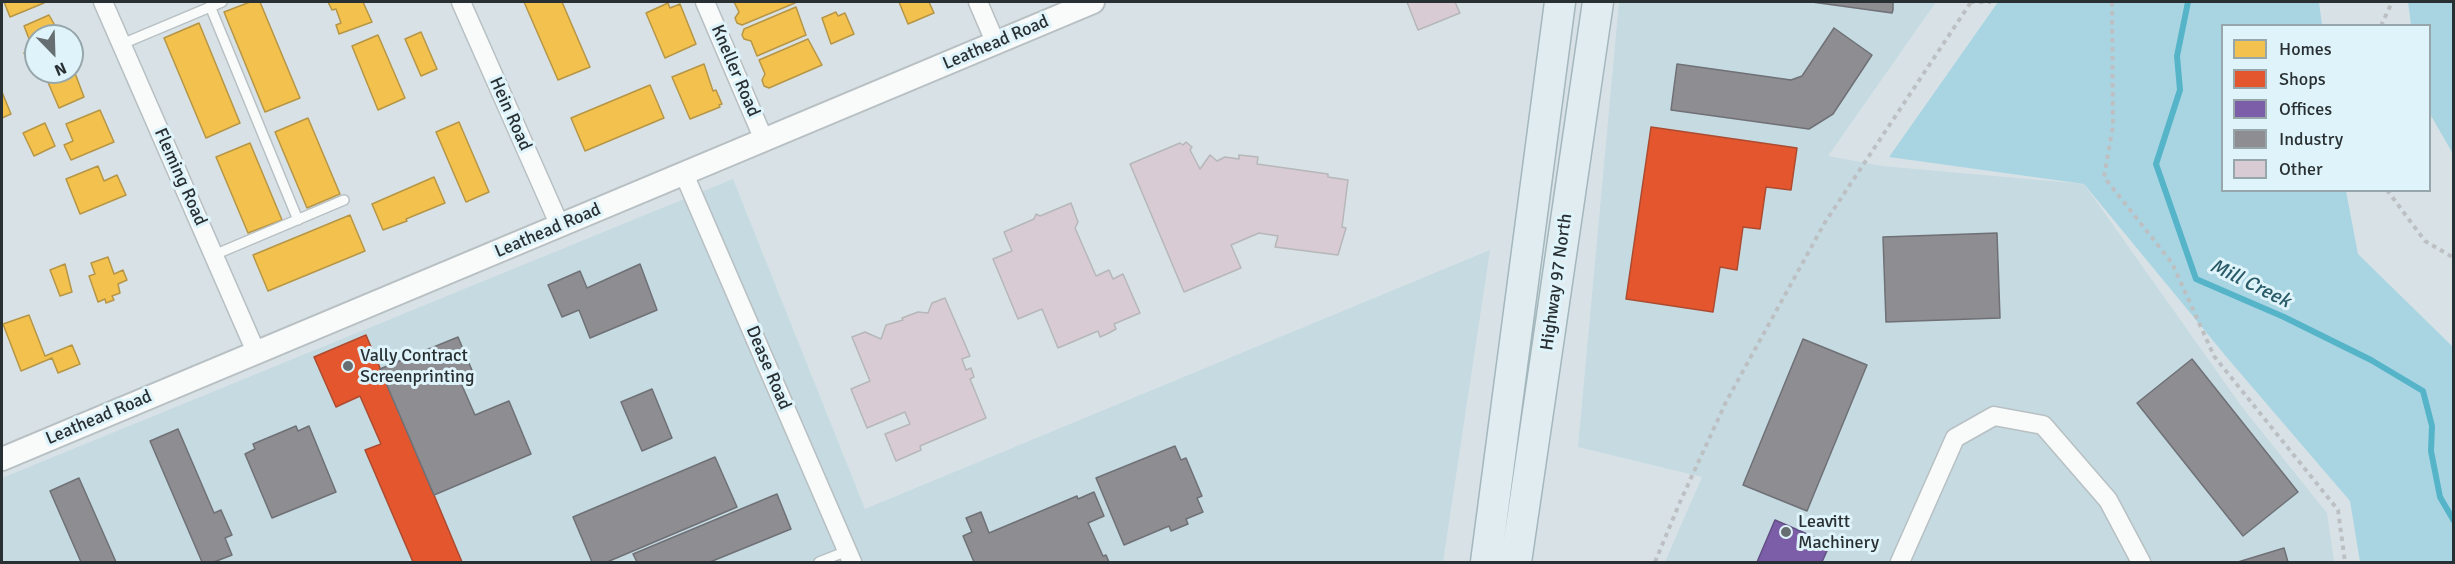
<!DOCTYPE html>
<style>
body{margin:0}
#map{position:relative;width:2455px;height:564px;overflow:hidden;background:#d8e2e6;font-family:Signika,sans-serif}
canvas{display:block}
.frame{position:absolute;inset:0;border:3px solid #293033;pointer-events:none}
.legend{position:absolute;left:2221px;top:24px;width:210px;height:168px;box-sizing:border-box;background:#dff4fa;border:2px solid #96a6aa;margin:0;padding:8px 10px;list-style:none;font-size:18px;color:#293033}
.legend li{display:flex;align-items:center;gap:12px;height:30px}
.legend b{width:30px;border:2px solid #96a6aa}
.north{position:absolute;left:24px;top:24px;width:60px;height:60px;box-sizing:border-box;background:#dff4fa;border:2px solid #96a6aa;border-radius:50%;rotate:157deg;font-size:16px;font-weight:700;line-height:24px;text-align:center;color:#293033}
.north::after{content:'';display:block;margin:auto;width:21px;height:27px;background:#666e72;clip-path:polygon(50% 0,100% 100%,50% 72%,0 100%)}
</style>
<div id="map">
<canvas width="2455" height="564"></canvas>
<div class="frame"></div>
<ul class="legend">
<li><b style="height:16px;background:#f2c14e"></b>Homes</li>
<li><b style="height:16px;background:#e4572e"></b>Shops</li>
<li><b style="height:16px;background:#7b5ea7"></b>Offices</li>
<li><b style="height:16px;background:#8d8d92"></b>Industry</li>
<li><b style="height:16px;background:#d9cbd3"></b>Other</li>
</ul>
<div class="north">N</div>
</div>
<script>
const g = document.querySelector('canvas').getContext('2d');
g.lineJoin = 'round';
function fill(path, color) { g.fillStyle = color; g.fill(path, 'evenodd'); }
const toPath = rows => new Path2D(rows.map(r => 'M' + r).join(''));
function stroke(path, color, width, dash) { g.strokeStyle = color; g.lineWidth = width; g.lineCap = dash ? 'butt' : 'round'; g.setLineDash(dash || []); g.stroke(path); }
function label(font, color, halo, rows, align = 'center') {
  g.font = font + ' Signika,sans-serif'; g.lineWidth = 6; g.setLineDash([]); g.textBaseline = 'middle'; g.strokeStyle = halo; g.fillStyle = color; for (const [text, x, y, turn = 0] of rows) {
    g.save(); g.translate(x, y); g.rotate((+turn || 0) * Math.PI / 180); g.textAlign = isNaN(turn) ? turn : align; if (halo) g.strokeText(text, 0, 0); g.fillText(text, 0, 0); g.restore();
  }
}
fill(toPath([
 [1619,2,1936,2,1828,156,1882,166,2084,184,2242,407,2327,513,2334,562,1665,562,1702,477,1578,447],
 [733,179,865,509,1490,250,1443,562,2,562,2,478]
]), '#c5dae1');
fill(toPath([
 [1998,2,2319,2,2322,25,2222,26,2222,190,2346,191,2358,254,2453,347,2453,562,2360,562,2350,501,2229,360,2084,184,1889,157],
 [2408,2,2453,2,2453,154,2430,114,2430,26,2411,25]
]), '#a9d5e3');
const homes = toPath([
 [4,2,43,2,44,3,10,17,4,2],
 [250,2,260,2,300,98,265,112,224,12,250,2],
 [328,2,363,2,372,22,339,34,336,25,341,23,336,9,332,10,328,2],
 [524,2,562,2,590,67,558,80,524,2],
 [734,2,794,2,795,3,742,25,737,23,735,18,739,12,734,2],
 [899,2,929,2,934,13,908,24,899,2],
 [668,3,670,8,680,4,696,44,665,58,646,13,668,3],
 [796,7,806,35,757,56,751,41,744,39,742,35,744,29,796,7],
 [836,12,838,16,845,13,854,34,831,44,822,18,836,12],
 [49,15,61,36,36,36,36,56,27,60,24,53,33,49,24,26,49,15],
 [199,23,240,123,206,138,164,38,199,23],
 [421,32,437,69,421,76,405,39,421,32],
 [378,35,405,98,378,110,352,46,378,35],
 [808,39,822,65,769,88,764,86,762,80,765,74,759,60,808,39],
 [704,64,713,91,716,90,722,104,719,105,720,107,690,119,672,77,704,64],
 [72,65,84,97,59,108,44,73,72,72,72,65],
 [650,85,664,118,585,151,571,118,650,85],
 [2,92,11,114,2,118,2,92],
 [100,110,114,142,71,160,64,145,73,141,66,124,100,110],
 [308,118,340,194,307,208,275,132,308,118],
 [459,122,489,192,466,202,436,132,459,122],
 [45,123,55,146,34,156,23,133,45,123],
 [250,143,282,220,248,233,216,157,250,143],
 [98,166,104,181,117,175,126,195,80,214,66,179,98,166],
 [434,177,445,203,406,219,407,221,383,230,372,204,434,177],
 [350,215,365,251,268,291,253,255,350,215],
 [108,257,114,274,123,270,127,280,118,284,120,293,112,296,114,300,106,303,105,299,98,302,89,276,95,274,91,263,108,257],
 [65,264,72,292,60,296,50,270,65,264],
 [29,315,45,356,72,345,80,364,58,373,52,358,21,371,3,324,29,315]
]);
fill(homes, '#f2c14e');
stroke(homes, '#b69646', 1.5);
const shops = toPath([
 [1651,127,1797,148,1791,190,1766,187,1760,229,1743,227,1737,270,1720,267,1713,312,1626,299,1651,127],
 [366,335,434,495,462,562,413,562,365,450,381,444,360,396,336,407,314,357,366,335]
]);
fill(shops, '#e4572e');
stroke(shops, '#ac4b30', 1.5);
const offices = toPath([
 [1775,520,1830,544,1822,562,1757,562,1775,520]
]);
fill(offices, '#7b5ea7');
stroke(offices, '#625084', 1.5);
const industry = toPath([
 [1812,2,1893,2,1893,10,1892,13,1812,2],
 [1834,28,1872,55,1833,114,1809,129,1671,110,1677,64,1791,80,1802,76,1834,28],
 [1997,233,2000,318,1886,322,1883,237,1997,233],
 [640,264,657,310,590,338,579,310,562,317,548,285,580,271,587,288,640,264],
 [458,337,474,375,460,381,475,415,509,401,531,454,434,495,380,369,458,337],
 [1803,339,1867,365,1807,511,1743,485,1803,339],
 [2192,359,2298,492,2243,536,2137,403,2192,359],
 [652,389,672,438,642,451,621,402,652,389],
 [296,426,298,431,309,426,336,492,272,518,245,454,255,449,253,444,296,426],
 [178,429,214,513,221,510,232,535,225,538,232,555,214,562,202,562,150,441,178,429],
 [1175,446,1181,460,1186,458,1202,496,1197,498,1203,512,1186,519,1188,524,1171,531,1169,526,1124,545,1096,478,1175,446],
 [715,457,737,507,607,562,592,562,573,517,715,457],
 [79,478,116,562,81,562,50,491,79,478],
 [1094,492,1104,516,1088,523,1103,556,1106,555,1109,562,974,562,963,536,972,532,966,518,981,512,989,533,1077,496,1078,499,1094,492],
 [777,494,791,529,710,562,637,562,633,554,777,494],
 [2284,548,2288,562,2238,562,2284,548]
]);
fill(industry, '#8d8d92');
stroke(industry, '#6f7176', 1.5);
stroke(toPath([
 [2188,2,2177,56,2180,90,2156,164,2196,279,2284,317,2371,360,2423,391,2432,426,2431,451,2440,497,2454,521]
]), '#56b4c9', 6);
const building = toPath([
 [1407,2,1455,2,1460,13,1418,30,1407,2],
 [1186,142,1192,147,1190,150,1200,169,1210,155,1217,161,1225,157,1239,159,1239,155,1258,157,1257,164,1328,174,1328,177,1348,180,1342,227,1346,228,1338,255,1275,247,1278,236,1259,233,1231,245,1241,268,1184,292,1130,164,1180,143,1183,145,1186,142],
 [1071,203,1078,222,1075,228,1096,276,1109,270,1113,279,1123,274,1140,313,1114,324,1116,329,1109,333,1100,337,1098,331,1058,348,1042,309,1018,319,993,259,1012,251,1004,232,1034,219,1036,214,1040,216,1071,203],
 [945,298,970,356,962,359,966,370,971,368,974,377,970,379,986,418,920,446,921,450,896,461,885,434,910,424,905,412,867,428,851,389,870,381,852,337,865,332,881,339,886,325,903,320,902,318,918,312,928,313,932,303,945,298]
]);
fill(building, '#d9cbd3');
stroke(building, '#b5b7b9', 1.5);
const service = toPath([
 [210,6,298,220],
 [122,44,222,2],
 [214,255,344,200],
 [819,562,847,551]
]);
const minor = toPath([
 [103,2,256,352],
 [461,2,560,226],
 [705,2,764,140],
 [978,2,996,44],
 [684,174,852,562],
 [1900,562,1955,438,1994,416,2043,425,2108,500,2141,562]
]);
const tertiary = toPath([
 [2,459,1093,2]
]);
const trunk = toPath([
 [1486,562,1560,2],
 [1516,562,1598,2]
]);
stroke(service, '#b8c0c3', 12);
stroke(minor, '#b8c0c3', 21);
stroke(tertiary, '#b8c0c3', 26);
stroke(trunk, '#a4b7bc', 33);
stroke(toPath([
 [1970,2,1991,2],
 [2112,2,2113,126,2104,177,2172,263,2214,356,2338,510,2345,562],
 [2381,26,2392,2],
 [2387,190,2425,241,2454,258],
 [1655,562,1680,502,1726,402,1824,224,1971,2]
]), '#bdc0c3', 4, [4.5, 4.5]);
stroke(service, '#f9fbfb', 9);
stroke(minor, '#f9fbfb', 18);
stroke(tertiary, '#f9fbfb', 22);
stroke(trunk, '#e0ecf0', 30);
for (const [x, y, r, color] of [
 [348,366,6,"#666e72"],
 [1786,532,6,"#666e72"]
]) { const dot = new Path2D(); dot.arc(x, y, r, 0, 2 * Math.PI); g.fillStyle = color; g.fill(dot); stroke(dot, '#dff4fa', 2); }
label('18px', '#293033', '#dff4fa', [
 ["Leathead Road",996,43,-23],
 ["Kneller Road",735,71,67],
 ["Hein Road",510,114,66],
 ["Fleming Road",180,177,66],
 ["Leathead Road",548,231,-23],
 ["Highway 97 North",1557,282,-82],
 ["Dease Road",768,368,67],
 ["Leathead Road",99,418,-23]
]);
label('18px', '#293033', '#dff4fa', [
 ["Vally Contract",360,356],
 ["Screenprinting",360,377],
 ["Leavitt",1798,522],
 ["Machinery",1798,543]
], 'left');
label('italic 20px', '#295a67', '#dff4fa', [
 ["Mill Creek",2250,284,26]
]);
</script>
